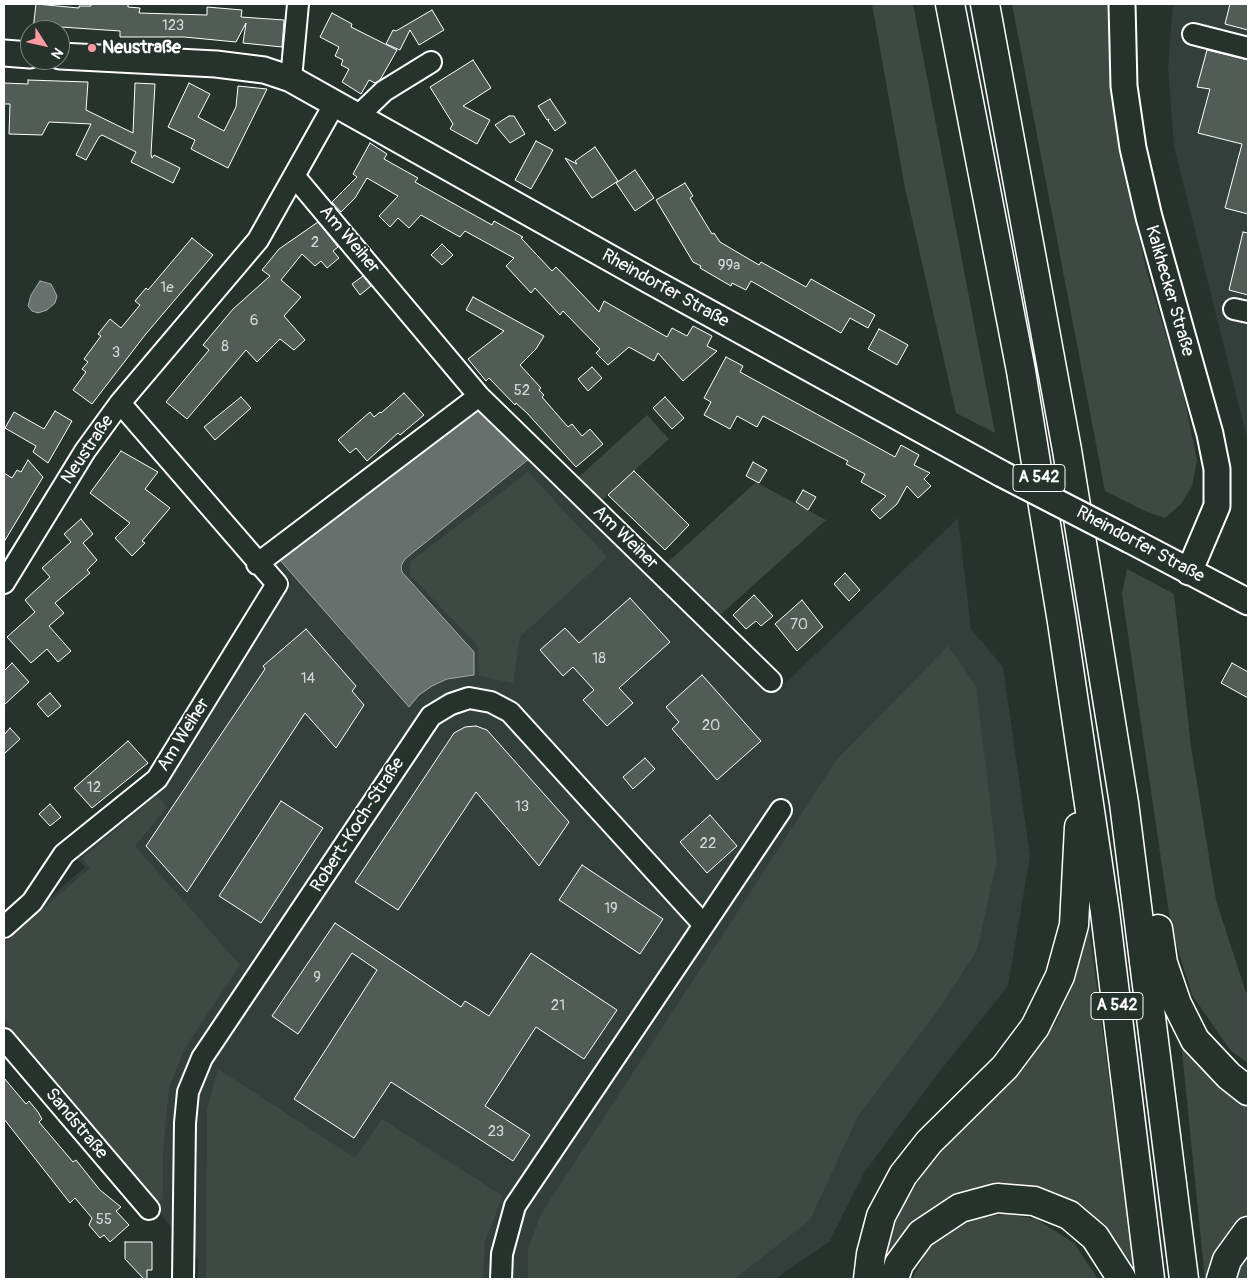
<!DOCTYPE html>
<meta charset="utf-8">
<style>
body{margin:0}
#map{position:relative;width:1252px;height:1283px;overflow:hidden;background:#26332d;font-family:Pangolin,sans-serif}
canvas{display:block}
.frame{position:absolute;inset:0;border:5px solid #fff;pointer-events:none}
.north{position:absolute;left:20px;top:20px;width:50px;height:50px;box-sizing:border-box;background:#26332d;border:1px solid #7d8581;border-radius:50%;rotate:125deg;font-size:14px;font-weight:700;line-height:20px;text-align:center;color:#fff}
.north::after{content:'';display:block;margin:auto;width:18px;height:22px;background:#ff9aa2;clip-path:polygon(50% 0,100% 100%,50% 72%,0 100%)}
</style>
<div id="map">
<canvas width="1252" height="1283"></canvas>
<div class="frame"></div>
<div class="north">N</div>
</div>
<script>
const g = document.querySelector('canvas').getContext('2d');
g.lineJoin = 'round';
function fill(path, color) { g.fillStyle = color; g.fill(path, 'evenodd'); }
const toPath = rows => new Path2D(rows.map(r => 'M' + r).join(''));
function stroke(path, color, width, dash) { g.strokeStyle = color; g.lineWidth = width; g.lineCap = dash ? 'butt' : 'round'; g.setLineDash(dash || []); g.stroke(path); }
function label(font, color, halo, rows, align = 'center') {
  g.font = font + ' Pangolin,sans-serif'; g.lineWidth = 4; g.setLineDash([]); g.textBaseline = 'middle'; g.strokeStyle = halo; g.fillStyle = color; for (const [text, x, y, turn = 0] of rows) {
    g.save(); g.translate(x, y); g.rotate((+turn || 0) * Math.PI / 180); g.textAlign = isNaN(turn) ? turn : align; if (halo) g.strokeText(text, 0, 0); g.fillText(text, 0, 0); g.restore();
  }
}
fill(toPath([
 [1173,4,1248,4,1248,442,1174,147,1168,67],
 [476,402,776,692,958,518,971,629,1003,667,1030,856,1008,986,936,1076,864,1173,829,1242,775,1279,198,1279,198,1259,4,1025,4,938,85,867,75,857,164,782,291,582,271,558]
]), '#333f3a');
fill(toPath([
 [872,4,913,4,995,433,956,413,905,188],
 [1012,4,1111,4,1110,46,1118,150,1147,272,1182,388,1197,460,1192,486,1181,504,1165,518,1145,511,1105,491],
 [647,415,669,439,602,500,579,477],
 [528,472,607,557,520,637,513,683,479,676,478,646,410,575,410,562],
 [756,482,826,520,720,615,667,563],
 [1127,569,1174,594,1191,747,1216,900,1245,990,1248,995,1248,1063,1231,1051,1192,995,1171,927,1122,594],
 [948,646,976,686,997,860,977,950,939,1009,858,1116,810,1220,734,1279,528,1279,528,1249,541,1214,837,759],
 [157,795,167,807,135,846,240,965,185,1048,169,1088,163,1153,163,1198,159,1202,4,1020,4,942,90,868,82,858],
 [1088,921,1134,1267,1105,1224,1057,1193,1008,1184,959,1194,882,1275,888,1244,901,1208,933,1160,1019,1074,1056,1023,1076,977],
 [1181,1042,1248,1104,1248,1217,1210,1279,1205,1279],
 [218,1069,355,1158,382,1119,503,1196,485,1241,483,1279,206,1279,207,1109],
 [1006,1214,1036,1219,1074,1243,1098,1279,912,1279,928,1249,948,1234,971,1219],
 [1248,1258,1248,1279,1236,1279,1240,1268]
]), '#3e4944');
const water = toPath([
 [40,281,51,284,57,296,55,303,47,310,38,313,32,311,28,306,31,295,40,281],
 [476,410,530,458,405,559,401,566,402,572,474,652,474,675,447,679,432,686,419,695,409,707,279,559,476,410]
]);
fill(water, '#67706c');
stroke(water, '#a4a9a7', 1);
const building = toPath([
 [36,4,79,8,79,6,91,6,91,4,128,4,128,7,140,8,139,13,207,15,207,7,242,10,241,17,284,20,282,47,243,43,246,23,236,42,184,37,120,37,120,31,61,27,61,30,33,30,36,4],
 [1230,4,1248,4,1248,30,1225,24,1230,4],
 [432,10,444,30,419,45,410,30,400,50,386,44,393,30,396,31,432,10],
 [332,13,352,24,351,27,397,50,380,80,375,83,369,80,361,94,342,82,349,69,341,65,343,60,335,56,339,47,320,37,332,13],
 [1207,50,1248,60,1248,214,1225,208,1242,144,1198,133,1210,89,1197,87,1207,50],
 [473,60,491,88,463,106,490,120,477,144,450,129,453,124,430,87,473,60],
 [28,80,88,82,86,110,133,133,135,83,155,84,151,154,152,158,154,155,180,168,173,183,131,162,136,152,102,135,99,137,86,160,76,155,91,124,49,122,42,135,9,134,10,104,4,104,4,83,28,84,28,80],
 [189,83,210,94,198,117,224,131,236,107,238,86,267,89,228,168,191,149,195,140,168,127,189,83],
 [550,99,566,123,555,131,548,121,549,119,547,120,538,106,550,99],
 [509,116,514,116,525,134,510,143,495,125,509,116],
 [536,141,553,150,531,189,515,180,536,141],
 [370,143,387,154,384,159,418,178,415,182,492,225,494,221,523,237,521,238,552,271,556,267,599,312,604,301,667,337,672,328,687,336,693,326,712,336,707,346,717,351,683,381,658,353,654,361,629,347,608,365,596,353,600,349,563,311,560,315,535,288,531,293,506,266,514,258,465,231,460,237,421,215,409,228,398,218,390,227,379,216,398,196,367,178,355,198,341,212,332,202,357,177,353,174,370,143],
 [595,147,618,181,592,198,565,158,577,164,575,161,595,147],
 [635,170,654,198,635,211,616,183,635,170],
 [685,183,693,196,690,198,712,234,714,233,720,242,759,265,761,262,806,287,811,279,875,315,868,328,850,318,841,333,751,281,746,290,732,283,731,286,700,268,701,266,693,262,656,200,685,183],
 [318,222,338,247,333,251,339,258,327,268,321,261,315,266,302,254,281,280,301,297,284,316,305,340,294,350,280,339,257,362,246,350,187,419,166,402,209,350,203,345,233,309,270,276,262,270,279,249,318,222],
 [1243,232,1248,233,1248,295,1229,290,1243,232],
 [192,238,213,255,145,335,92,404,73,390,86,372,82,369,88,362,84,359,101,336,98,334,110,319,121,328,140,305,135,301,146,288,148,290,192,238],
 [442,244,453,255,442,265,431,255,442,244],
 [363,276,371,286,360,295,352,284,363,276],
 [473,297,544,336,536,349,520,365,541,388,539,390,544,395,542,397,568,427,572,424,582,436,590,429,603,444,576,467,527,413,516,403,515,405,489,378,486,381,468,359,504,331,466,310,473,297],
 [879,329,908,345,897,365,868,349,879,329],
 [726,357,743,366,740,372,895,457,901,445,919,455,914,465,930,473,924,479,931,486,918,498,907,486,897,504,880,519,871,510,886,496,861,482,865,474,846,464,848,461,763,416,757,427,737,416,730,429,704,415,711,402,704,398,726,357],
 [592,367,602,378,588,391,578,379,592,367],
 [404,393,424,415,400,435,398,433,367,461,356,448,350,453,338,440,370,412,374,417,380,412,381,413,404,393],
 [241,397,251,408,215,440,204,427,241,397],
 [665,397,684,418,672,429,653,408,665,397],
 [55,411,72,421,48,463,33,452,36,446,5,428,14,412,44,429,55,411],
 [121,451,158,472,145,489,170,508,142,541,145,543,132,556,115,538,130,523,90,493,121,451],
 [28,460,43,477,4,542,4,473,12,478,17,470,21,472,28,460],
 [753,462,767,470,759,483,746,476,753,462],
 [634,471,689,525,665,550,608,495,634,471],
 [803,490,816,497,808,510,796,502,803,490],
 [81,519,93,534,83,543,97,560,87,570,90,573,55,603,64,613,49,626,71,651,58,662,47,649,31,663,7,637,35,612,25,600,50,577,42,568,71,542,64,534,81,519],
 [845,573,860,590,849,601,834,584,845,573],
 [754,595,773,616,761,626,756,621,746,629,733,615,754,595],
 [630,598,670,642,619,688,633,703,607,726,583,700,594,690,573,667,563,676,540,650,565,628,579,643,630,598],
 [802,600,823,627,797,651,775,624,802,600],
 [306,629,356,686,352,691,364,705,336,748,305,713,187,892,146,846,265,669,263,666,306,629],
 [12,663,29,682,4,705,4,671,12,663],
 [1232,663,1248,672,1248,698,1221,683,1232,663],
 [702,675,761,741,717,780,672,729,679,722,666,707,702,675],
 [50,693,61,706,48,717,37,704,50,693],
 [476,726,487,730,569,822,539,866,476,792,398,910,355,882,454,733,465,727,476,726],
 [10,728,20,739,4,754,4,735,10,728],
 [128,741,148,763,92,808,74,788,128,741],
 [645,758,655,769,633,789,623,777,645,758],
 [281,801,323,828,261,923,219,896,281,801],
 [50,804,61,817,50,826,39,814,50,804],
 [710,815,737,846,707,873,680,842,710,815],
 [582,865,663,919,640,954,559,900,582,865],
 [335,923,461,1007,465,1001,489,1016,531,953,617,1010,584,1059,536,1027,485,1106,530,1135,513,1161,391,1082,354,1138,294,1099,377,970,352,953,298,1034,272,1016,335,923],
 [4,1078,26,1104,29,1101,38,1112,42,1119,39,1122,73,1162,76,1160,100,1190,121,1207,116,1211,129,1225,110,1242,104,1235,100,1238,89,1225,92,1218,75,1198,70,1203,4,1119,4,1078],
 [125,1242,152,1242,152,1270,147,1270,147,1279,144,1279,125,1259,125,1242]
]);
fill(building, '#515c57');
stroke(building, '#fff', 1);
const minor = toPath([
 [1193,34,1248,48],
 [291,79,298,4],
 [358,116,384,91,431,62],
 [295,177,479,396,771,681],
 [1234,309,1248,312],
 [257,564,479,396],
 [4,583,85,451,120,403,258,240,335,103],
 [704,925,781,810],
 [4,927,32,902,64,854,157,779,277,584,120,403],
 [4,1039,149,1209],
 [183,1279,185,1123,188,1092,202,1058,431,716,451,704,469,698,491,702,510,712,704,925,515,1206,502,1254,501,1279]
]);
const major = toPath([
 [1122,4,1124,86,1133,148,1149,217,1210,434,1217,469,1217,506,1189,572],
 [4,53,30,55],
 [60,56,216,64,264,70,291,79,649,280,1002,474],
 [1130,540,1248,602]
]);
const highway = toPath([
 [950,4,1021,371,1062,622,1105,912,1150,1279],
 [985,4,1067,450,1124,803,1184,1279],
 [1158,929,1163,963,1177,1004,1195,1040,1229,1076,1248,1091],
 [868,1279,871,1254,881,1216,903,1175,929,1142,1005,1067,1035,1027,1060,976,1074,925,1079,827],
 [894,1279,899,1264,921,1234,960,1208,997,1198,1034,1201,1069,1215,1095,1237,1122,1279],
 [1221,1279,1227,1260,1248,1231]
]);
stroke(minor, '#fff', 24);
stroke(major, '#fff', 29);
stroke(highway, '#fff', 31);
stroke(minor, '#26332d', 20);
stroke(major, '#26332d', 25);
stroke(highway, '#26332d', 28);
const majorBridge = toPath([
 [1002,474,1130,540]
]);
stroke(majorBridge, '#fff', 29, []);
stroke(majorBridge, '#26332d', 25);
for (const [x, y, r, color] of [
 [92,48,5,"#ff9aa2"]
]) { const dot = new Path2D(); dot.arc(x, y, r, 0, 2 * Math.PI); g.fillStyle = color; g.fill(dot); stroke(dot, '#26332d', 2); }
label('15px', '#d4d6d5', null, [
 ["123",173,26],
 ["2",315,243],
 ["99a",729,266],
 ["1e",167,288],
 ["6",254,321],
 ["8",225,347],
 ["3",116,353],
 ["52",522,391],
 ["70",799,625],
 ["18",599,659],
 ["14",308,679],
 ["20",711,726],
 ["12",94,788],
 ["13",522,807],
 ["22",708,844],
 ["19",611,909],
 ["9",317,978],
 ["21",558,1006],
 ["23",496,1132],
 ["55",104,1220]
]);
for (const [x, y, w] of [
 [1039,478,52],
 [1117,1006,52]
]) { const box = new Path2D(); box.roundRect(x - w / 2, y - 13.5, w, 27, 4); g.fillStyle = '#26332d'; g.fill(box); stroke(box, '#fff', 1); }
label('bold 16px', '#fff', null, [
 ["A 542",1039,478],
 ["A 542",1117,1006]
]);
label('bold 18px', '#fff', '#26332d', [
 ["Neustraße",102,48]
], 'left');
label('18px', '#fff', '#26332d', [
 ["Am Weiher",349,240,50],
 ["Rheindorfer Straße",665,289,29],
 ["Kalkhecker Straße",1169,291,74],
 ["Neustraße",88,450,-56],
 ["Am Weiher",625,538,44],
 ["Rheindorfer Straße",1140,545,28],
 ["Am Weiher",184,735,-58],
 ["Robert-Koch-Straße",358,825,-57],
 ["Sandstraße",76,1124,50]
]);
</script>
